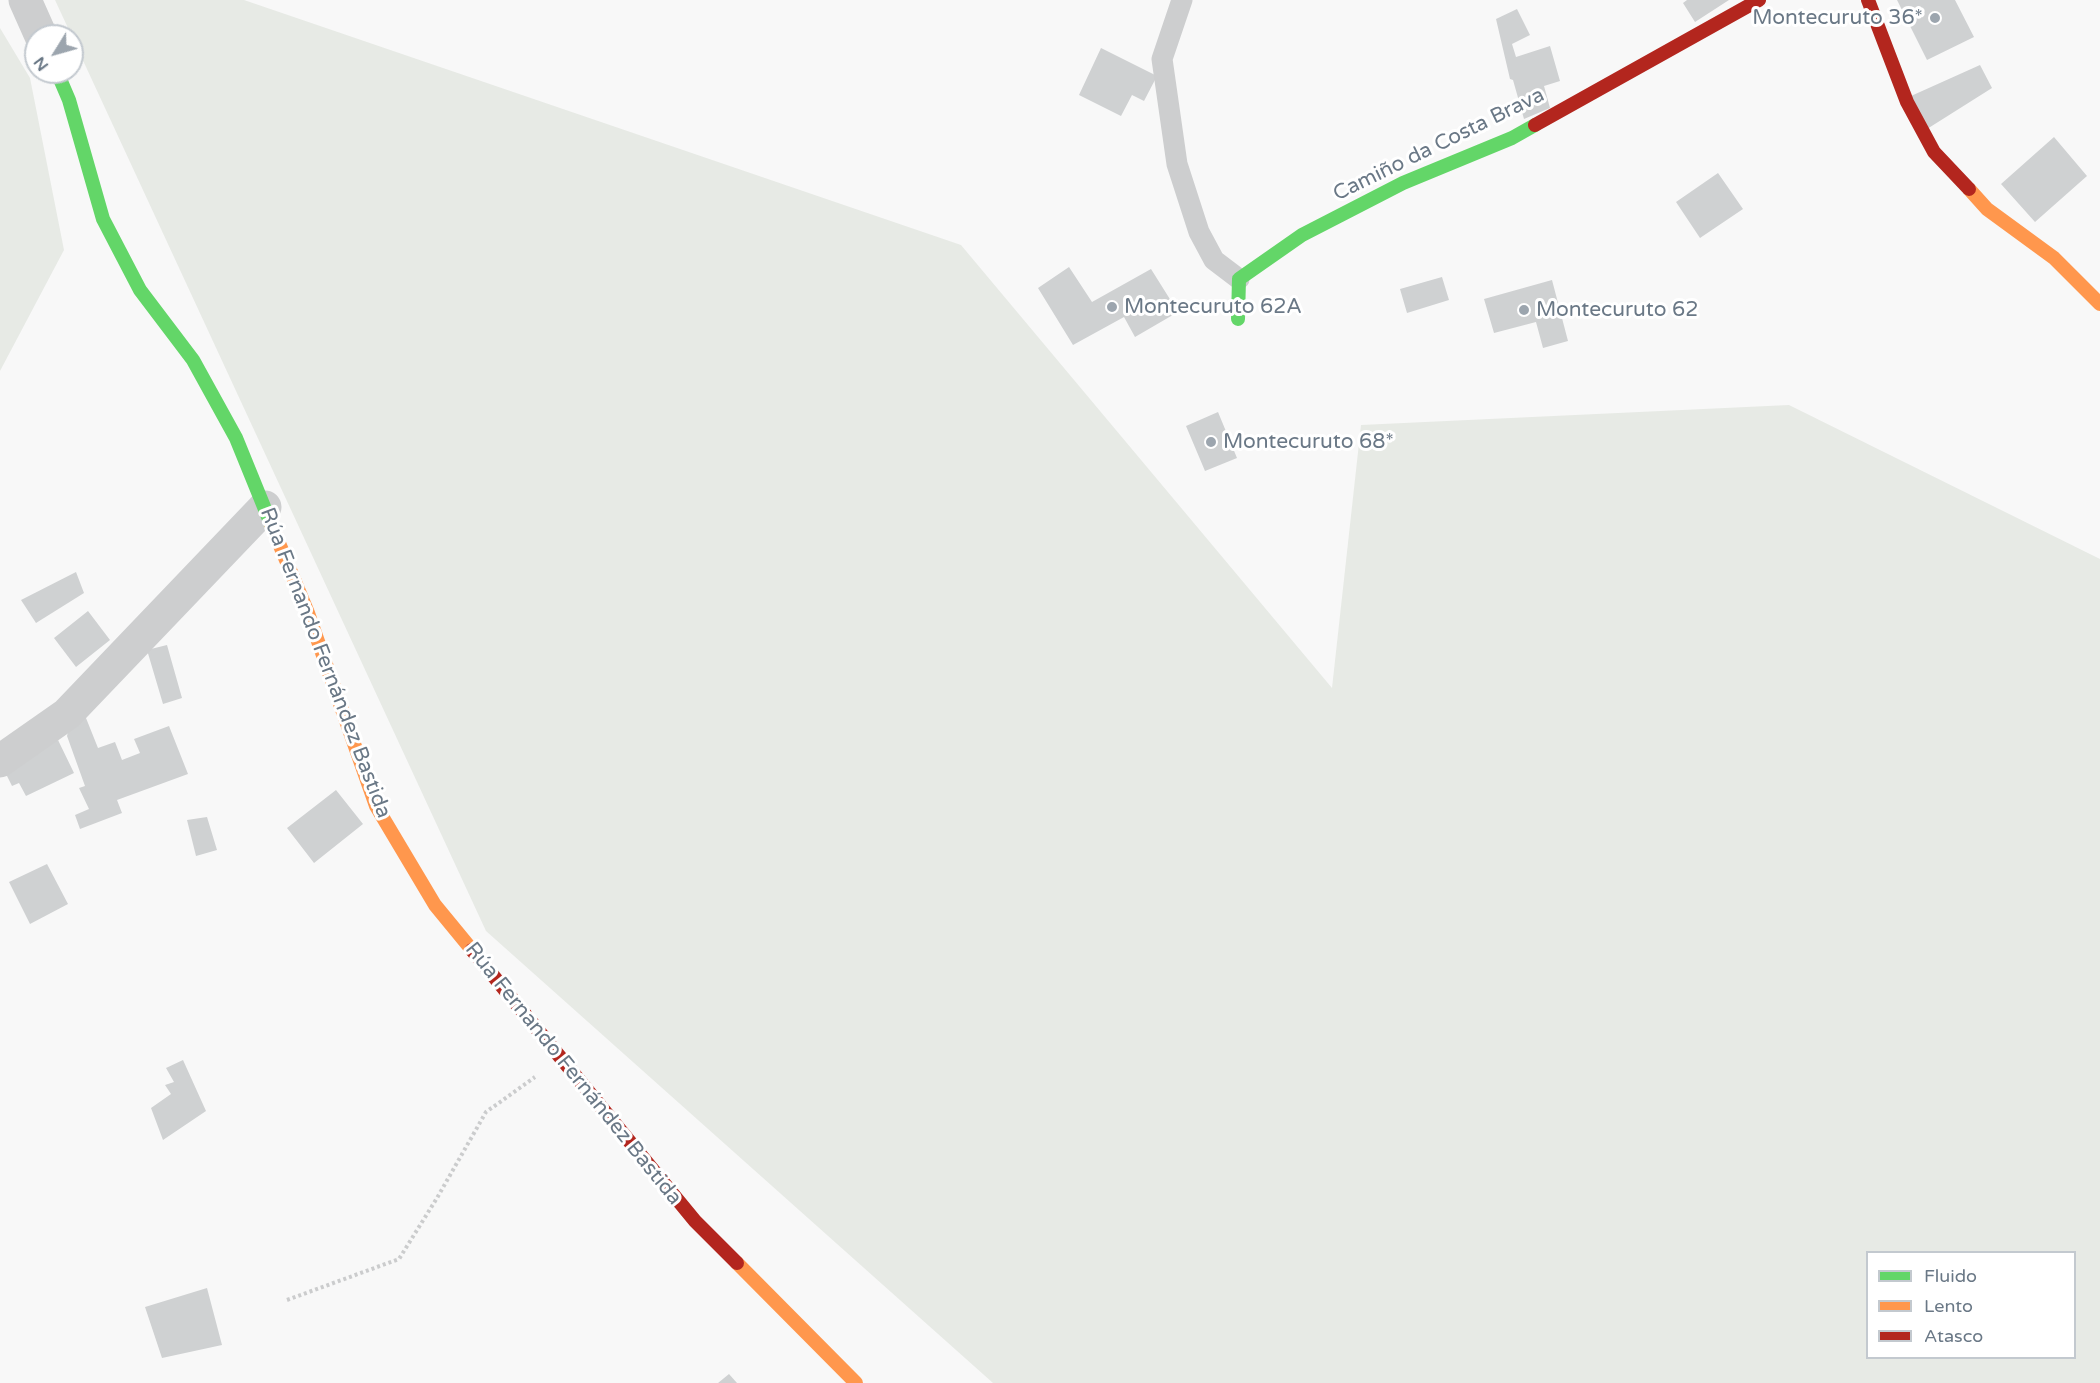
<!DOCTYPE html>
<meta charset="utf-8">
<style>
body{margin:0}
#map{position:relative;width:2100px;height:1383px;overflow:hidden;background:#f8f8f8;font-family:"Varela Round",sans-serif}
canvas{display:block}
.legend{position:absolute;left:1866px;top:1251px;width:210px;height:108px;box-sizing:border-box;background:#fff;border:2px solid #c3c9cf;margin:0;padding:8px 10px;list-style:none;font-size:18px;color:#6a7886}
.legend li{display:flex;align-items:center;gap:12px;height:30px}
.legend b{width:30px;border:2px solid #c3c9cf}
.north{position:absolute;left:24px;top:24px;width:60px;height:60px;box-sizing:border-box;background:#fff;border:2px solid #c3c9cf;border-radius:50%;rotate:233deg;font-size:16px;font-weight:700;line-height:24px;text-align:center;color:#6a7886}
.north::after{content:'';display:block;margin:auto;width:21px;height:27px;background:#9ca5ae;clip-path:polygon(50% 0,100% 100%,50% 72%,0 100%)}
</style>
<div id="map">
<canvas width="2100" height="1383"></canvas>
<ul class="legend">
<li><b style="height:8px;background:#63d668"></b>Fluido</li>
<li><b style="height:8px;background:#ff974d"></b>Lento</li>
<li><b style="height:8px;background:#b3261e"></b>Atasco</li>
</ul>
<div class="north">N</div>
</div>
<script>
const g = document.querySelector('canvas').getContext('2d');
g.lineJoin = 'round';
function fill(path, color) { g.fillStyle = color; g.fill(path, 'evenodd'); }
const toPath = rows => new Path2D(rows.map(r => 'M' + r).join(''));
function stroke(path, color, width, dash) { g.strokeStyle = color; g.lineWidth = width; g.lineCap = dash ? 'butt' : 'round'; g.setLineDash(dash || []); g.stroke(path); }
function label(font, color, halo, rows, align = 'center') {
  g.font = font + ' "Varela Round",sans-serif'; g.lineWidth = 6; g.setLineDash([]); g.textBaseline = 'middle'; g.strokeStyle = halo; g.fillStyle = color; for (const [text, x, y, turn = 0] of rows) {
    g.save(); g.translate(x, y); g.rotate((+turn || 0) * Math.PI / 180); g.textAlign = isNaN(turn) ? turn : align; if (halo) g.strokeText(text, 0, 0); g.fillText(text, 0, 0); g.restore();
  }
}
fill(toPath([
 [55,0,244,0,961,245,1332,688,1361,425,1789,405,2100,559,2100,1383,993,1383,486,931],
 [1868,1252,2074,1252,2074,1358,1868,1358],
 [0,28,30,78,64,250,0,371]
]), '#e7eae5');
fill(toPath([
 [1687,0,1729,0,1695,22,1683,3],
 [1897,0,1955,0,1974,37,1927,60],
 [1517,9,1530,35,1512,44,1516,57,1550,46,1560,81,1544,86,1550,108,1524,119,1513,80,1510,79,1496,19],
 [1101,48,1157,76,1144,101,1132,95,1121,116,1079,95],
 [1980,65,1992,88,1927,129,1911,96],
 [2054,137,2087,176,2035,222,2001,184],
 [1718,173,1743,209,1700,238,1676,202],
 [1069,267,1092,302,1151,269,1178,312,1135,337,1124,317,1073,345,1038,288],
 [1442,277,1449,300,1407,313,1400,289],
 [1552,280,1568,341,1543,348,1536,322,1494,333,1484,299],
 [1218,412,1237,458,1205,471,1186,426],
 [76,572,84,593,36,623,21,600],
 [88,611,110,640,76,667,54,638],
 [167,645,182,698,163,704,147,650],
 [84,713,98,748,115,742,122,760,140,753,134,739,169,726,188,774,117,800,122,813,80,829,75,815,89,809,79,788,85,786,67,736,70,723],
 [58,740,74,773,26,796,19,783,12,786,3,768],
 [336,790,363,824,314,863,287,828],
 [207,817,217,850,196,856,187,820],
 [47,864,68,904,30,924,9,882],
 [183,1060,206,1111,163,1140,151,1108,171,1094,165,1085,174,1082,166,1068],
 [207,1288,222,1345,162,1358,145,1307],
 [729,1374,737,1383,718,1383]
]), '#cfd1d2');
stroke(toPath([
 [287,1300,399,1259,437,1198,486,1112,535,1077]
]), '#cbcccd', 4, [3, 3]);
stroke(toPath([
 [1182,0,1162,59,1177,164,1199,232,1214,260,1239,279]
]), '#cdcecf', 21);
stroke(toPath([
 [25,0,41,36],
 [0,761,67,714,265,507]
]), '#cdcecf', 33);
stroke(toPath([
 [57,72,69,100,103,219,140,290,193,360,236,438,271,524],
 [1238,319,1239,279,1302,235,1403,183,1512,138,1535,125]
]), '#63d668', 14);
stroke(toPath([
 [1969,189,1987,209,2054,258,2100,304],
 [271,524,308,613,376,806,435,905,472,950],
 [737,1263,856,1383]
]), '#ff974d', 14);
stroke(toPath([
 [1868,0,1907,102,1934,152,1969,189],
 [1535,125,1759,0],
 [472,950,695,1221,737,1263]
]), '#b3261e', 14);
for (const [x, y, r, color] of [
 [1935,18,6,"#9ca5ae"],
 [1112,307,6,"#9ca5ae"],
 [1524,310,6,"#9ca5ae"],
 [1211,442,6,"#9ca5ae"]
]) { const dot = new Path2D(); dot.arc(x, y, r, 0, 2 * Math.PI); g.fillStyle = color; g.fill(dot); stroke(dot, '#fff', 2); }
label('21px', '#6a7886', '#fff', [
 ["Montecuruto 36*",1923,18,"right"],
 ["Montecuruto 62A",1124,307],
 ["Montecuruto 62",1536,310],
 ["Montecuruto 68*",1223,442]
], 'left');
label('21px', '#6a7886', '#fff', [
 ["Camiño da Costa Brava",1439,145,-26],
 ["Rúa Fernando Fernández Bastida",325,663,69],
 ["Rúa Fernando Fernández Bastida",573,1074,51]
]);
</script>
